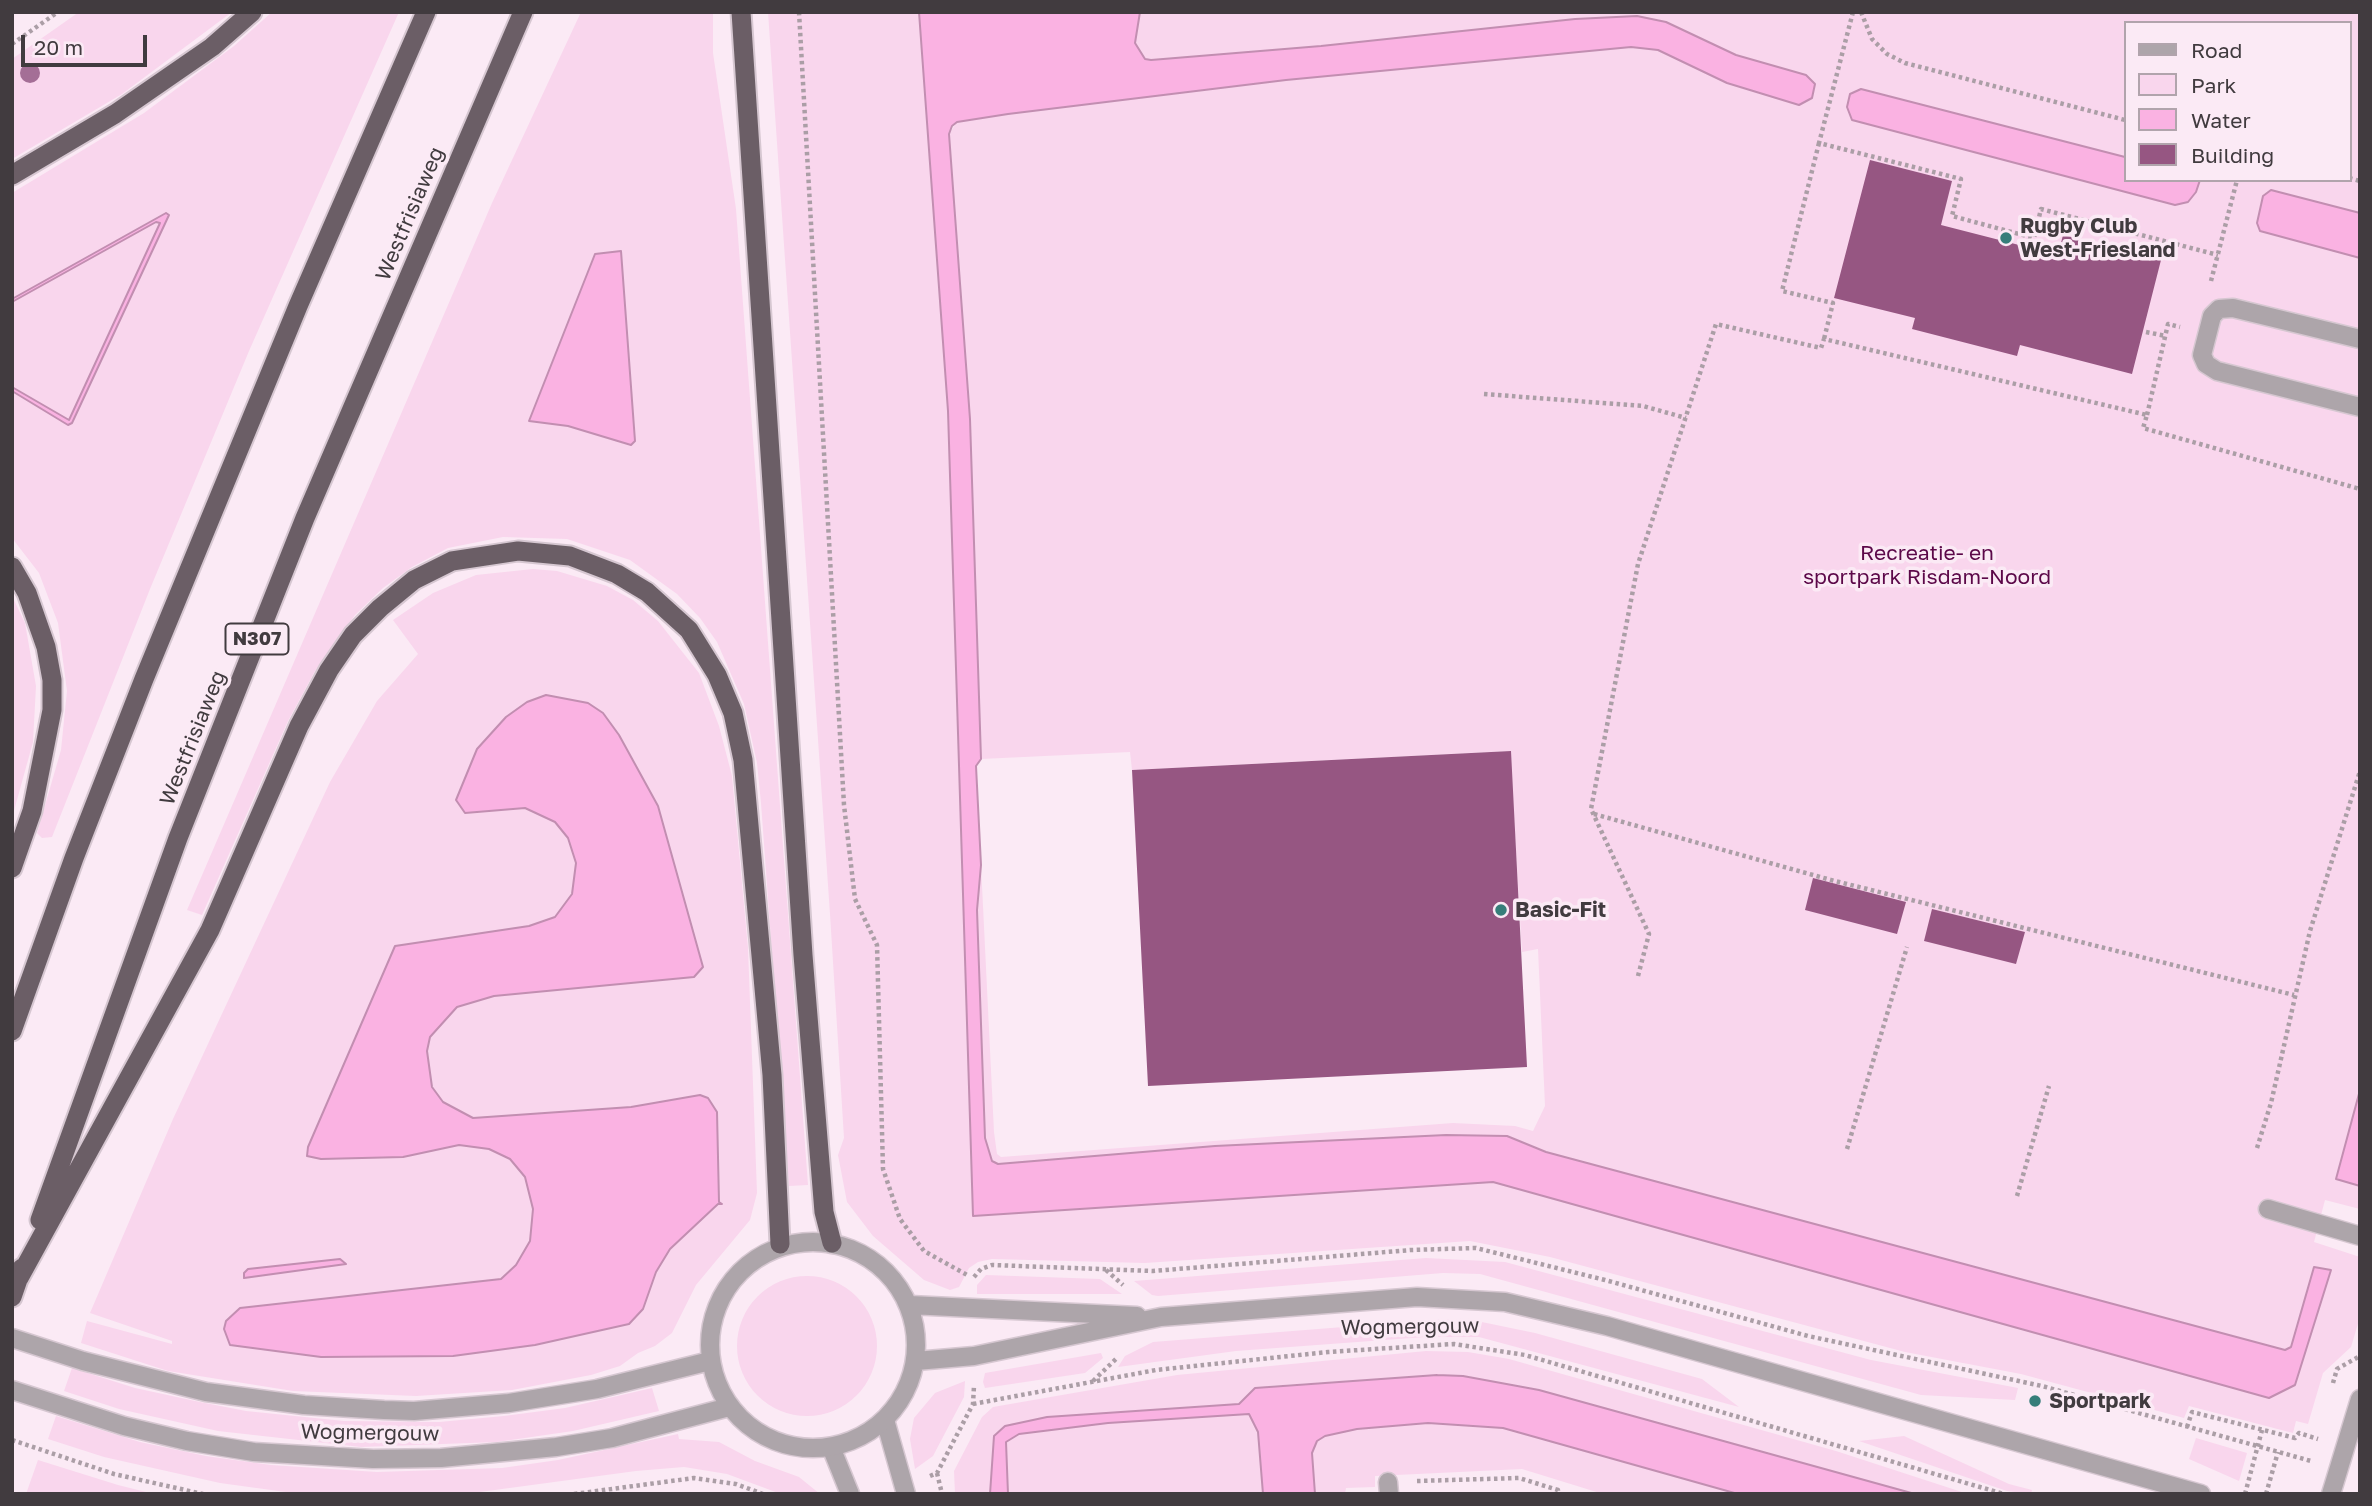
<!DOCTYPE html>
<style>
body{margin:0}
#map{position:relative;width:2372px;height:1506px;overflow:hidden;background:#fbeaf5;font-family:"Golos Text",sans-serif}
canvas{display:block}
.frame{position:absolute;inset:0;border:14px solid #413b3f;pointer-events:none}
.legend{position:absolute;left:2124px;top:21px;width:228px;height:161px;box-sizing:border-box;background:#fbeaf5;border:2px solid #b1a4ac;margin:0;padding:9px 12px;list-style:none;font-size:21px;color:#413b3f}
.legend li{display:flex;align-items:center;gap:14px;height:35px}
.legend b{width:35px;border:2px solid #b1a4ac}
.scale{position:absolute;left:21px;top:35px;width:126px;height:32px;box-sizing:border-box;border:4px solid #413b3f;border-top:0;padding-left:9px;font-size:21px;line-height:24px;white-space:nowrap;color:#413b3f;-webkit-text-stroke:5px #fbeaf5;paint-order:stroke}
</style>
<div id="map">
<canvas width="2372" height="1506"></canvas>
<div class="frame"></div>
<ul class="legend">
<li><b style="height:9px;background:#ada5aa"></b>Road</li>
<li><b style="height:19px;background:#f9d6ed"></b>Park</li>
<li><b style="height:19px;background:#fab2e2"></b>Water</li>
<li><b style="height:19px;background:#965682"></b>Building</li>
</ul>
<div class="scale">20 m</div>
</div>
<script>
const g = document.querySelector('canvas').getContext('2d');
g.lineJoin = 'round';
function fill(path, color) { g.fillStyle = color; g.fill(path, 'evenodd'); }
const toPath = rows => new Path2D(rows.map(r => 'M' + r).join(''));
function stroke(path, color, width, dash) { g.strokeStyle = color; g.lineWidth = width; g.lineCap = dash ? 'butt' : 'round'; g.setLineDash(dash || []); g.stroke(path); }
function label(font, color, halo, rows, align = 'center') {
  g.font = font + ' "Golos Text",sans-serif'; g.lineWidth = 7; g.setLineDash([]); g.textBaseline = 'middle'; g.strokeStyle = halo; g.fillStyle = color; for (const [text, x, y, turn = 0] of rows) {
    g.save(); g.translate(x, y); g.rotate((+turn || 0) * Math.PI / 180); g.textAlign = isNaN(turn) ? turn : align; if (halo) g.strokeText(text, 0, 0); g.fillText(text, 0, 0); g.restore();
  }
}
fill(toPath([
 [79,12,232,12,122,94,12,159,12,59],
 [272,12,399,12,249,351,150,589,52,837,42,838,37,833,61,750,67,691,58,623,39,573,12,538,12,193,144,113,234,46],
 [581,12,713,12,713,53,736,209,808,1185,789,1186,761,803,757,763,744,704,717,642,700,618,677,594,630,560,567,539,503,537,448,548,412,567,383,588,355,615,315,671,288,721,202,915,187,910,492,203],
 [620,251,635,441,631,445,568,426,529,420,595,254],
 [768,12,919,12,948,411,973,1216,1493,1182,2269,1398,2295,1385,2331,1270,2314,1268,2291,1347,2285,1350,1546,1152,1507,1136,1446,1135,1215,1146,998,1164,992,1161,985,1138,984,1113,977,910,981,865,994,1132,997,1154,1001,1157,1453,1123,1515,1126,1533,1131,1545,1106,1538,949,1522,952,1510,751,1132,770,1130,752,981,759,970,419,949,134,957,122,995,116,1151,60,1145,60,1135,43,1140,12,2360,12,2360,1090,2336,1178,2360,1186,2360,1209,2325,1200,2314,1242,2360,1257,2360,1317,2351,1347,2323,1373,2308,1424,2296,1421,2293,1433,2189,1406,2184,1418,2021,1374,1905,1352,1550,1257,1470,1241,1145,1263,992,1259,978,1262,969,1268,959,1287,950,1290,924,1280,873,1236,847,1202,838,1155,844,1138,830,914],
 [2125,23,2349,23,2349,180,2125,180],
 [533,569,557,571,607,586,633,600,658,621,699,673,719,726,732,776,748,948,757,1193,750,1220,696,1285,672,1333,655,1346,638,1353,620,1366,591,1375,512,1390,416,1396,293,1391,168,1371,81,1343,87,1321,172,1344,172,1341,90,1313,173,1119,330,782,377,701,418,654,393,620,433,593,476,575],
 [12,596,25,623,36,686,33,742,12,818],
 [1426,1258,1505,1262,1871,1360,2018,1388,2015,1400,1921,1395,1480,1274,1443,1273,1158,1296,1152,1295,1134,1281],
 [986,1275,1100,1279,1122,1294,977,1294,977,1285],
 '737 1346a70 70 0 1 1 140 0a70 70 0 1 1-140 0Z',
 [1445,1319,1472,1320,1535,1333,1702,1379,1739,1407,1479,1337,1425,1337,1236,1351,1118,1367,1125,1356,1153,1342],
 [1426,1351,1468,1352,1509,1359,1836,1451,1968,1494,1915,1494,1539,1390,1463,1376,1437,1375,1268,1386,1239,1404,1047,1417,1005,1426,994,1436,990,1494,955,1494,954,1471,982,1417,993,1407,1177,1375],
 [1101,1353,1103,1358,1085,1373,985,1388,983,1382,985,1373],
 [72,1368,135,1388,200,1402,246,1411,344,1421,439,1422,504,1416,565,1408,652,1388,659,1411,573,1431,497,1442,361,1447,218,1431,119,1409,64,1391],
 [965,1381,964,1397,933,1456,915,1469,910,1439,914,1418,935,1393],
 [1249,1414,1258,1432,1263,1494,1008,1494,1006,1442,1019,1434,1108,1423],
 [56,1416,140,1442,206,1456,271,1465,377,1472,502,1468,558,1460,678,1434,679,1439,719,1442,755,1461,799,1477,820,1494,781,1494,727,1474,684,1467,636,1471,465,1494,293,1493,220,1483,104,1457,48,1439],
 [1428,1423,1502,1428,1738,1494,1603,1494,1522,1469,1375,1476,1375,1487,1346,1488,1345,1494,1315,1494,1312,1453,1317,1441,1325,1436,1357,1429],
 [1904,1436,2009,1484,2032,1490,2031,1494,2007,1491,1859,1441],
 [2196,1438,2247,1453,2239,1481,2189,1459],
 [38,1460,118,1485,154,1494,26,1494]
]), '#f9d6ed');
const water = toPath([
 [919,12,1140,12,1135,43,1145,59,1151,60,1321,46,1575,19,1637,16,1666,22,1736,55,1806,75,1815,84,1812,98,1799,105,1727,83,1658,50,1631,47,1286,80,1008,114,957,122,952,126,949,134,970,419,981,759,976,766,981,865,977,910,985,1138,992,1161,998,1164,1215,1146,1446,1135,1507,1136,1546,1152,2285,1350,2291,1347,2314,1267,2331,1270,2295,1385,2269,1398,1493,1182,973,1216,948,411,919,12],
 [1861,89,2125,157,2125,180,2200,180,2196,192,2188,202,2175,205,1852,120,1847,107,1850,94,1861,89],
 [2271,190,2360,213,2360,258,2260,231,2257,223,2263,196,2271,190],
 [166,213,169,215,72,423,68,425,12,391,12,387,69,420,160,223,156,222,12,302,12,299,166,213],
 [621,251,635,441,631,445,568,426,529,421,595,254,621,251],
 [546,695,588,703,603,713,619,735,658,806,703,967,694,977,494,996,457,1007,430,1037,427,1051,432,1087,443,1102,473,1118,631,1107,700,1095,708,1098,717,1112,719,1202,722,1204,718,1204,670,1249,656,1272,643,1309,629,1324,535,1345,453,1356,321,1357,230,1345,224,1329,226,1321,240,1308,501,1279,516,1265,530,1241,533,1209,525,1177,510,1159,489,1149,459,1145,403,1157,321,1159,307,1156,308,1147,395,946,529,926,555,917,572,894,576,863,568,838,555,822,525,808,465,813,456,800,477,749,506,717,527,702,546,695],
 [2360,1090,2360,1186,2336,1179,2360,1090],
 [340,1259,346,1264,244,1278,244,1273,248,1269,340,1259],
 [1437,1375,1463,1376,1539,1390,1915,1494,1738,1494,1503,1428,1428,1423,1357,1429,1325,1436,1317,1441,1312,1453,1315,1494,1263,1494,1258,1432,1249,1414,1108,1423,1019,1434,1006,1442,1008,1494,990,1494,994,1436,1005,1426,1047,1417,1239,1404,1255,1388,1437,1375]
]);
fill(water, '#fab2e2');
stroke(water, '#c28eb1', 2);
fill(toPath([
 [1870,160,1952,181,1941,225,2058,255,2063,235,2161,260,2132,374,2020,345,2017,356,1912,329,1915,318,1834,298],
 [1511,751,1527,1067,1148,1086,1132,770],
 [1813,878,1906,902,1897,934,1805,910],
 [1932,909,2025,932,2016,964,1924,941]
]), '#965682');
const service = toPath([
 [2360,339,2233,308,2219,309,2212,316,2202,355,2206,364,2217,371,2360,407],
 [2268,1209,2360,1236]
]);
const minor = toPath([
 [885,1420,906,1494],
 [831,1447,850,1494],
 [1388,1482,1389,1494],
 [2331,1494,2360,1399]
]);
const tertiary = toPath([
 '710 1345a103 103 0 1 1 206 0a103 103 0 1 1-206 0Z',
 [910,1305,1137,1316],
 [12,1338,83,1361,206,1392,304,1405,384,1410,414,1411,509,1403,597,1389,710,1361],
 [916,1361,974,1356,1161,1317,1417,1297,1505,1302,1607,1326,2201,1494],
 [12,1390,124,1426,187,1441,254,1452,373,1459,441,1458,556,1447,612,1438,729,1407]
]);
const trunk = toPath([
 [741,12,803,955,824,1212,832,1243],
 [12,175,115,114,212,47,252,12],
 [12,567,27,593,46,647,52,680,52,710,32,811,12,868],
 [12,1031,74,858,144,679,298,306,426,12],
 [40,1220,178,838,305,518,523,12],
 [19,1278,210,930,299,726,329,670,353,635,380,608,414,580,452,561,518,551,570,556,617,574,647,592,689,630,717,675,733,713,743,760,772,1075,780,1244],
 [12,1297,22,1268]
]);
stroke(service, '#d6c7d1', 21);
stroke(minor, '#d6c7d1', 21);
stroke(tertiary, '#d6c7d1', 21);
stroke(trunk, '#d6c7d1', 23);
stroke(toPath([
 [799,12,844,805,855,899,877,945,883,1169,900,1219,924,1251,969,1276],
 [1853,12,1819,143,1961,179,1952,216,2034,238,2041,209,2218,255],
 [1861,12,1872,39,1887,54,1905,63,2125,120],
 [12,44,58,12],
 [1819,143,1782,291,1833,303,1824,339],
 [2349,178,2360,181],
 [2211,281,2237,180],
 [2146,332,2166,336],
 [1484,394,1643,406,1686,418],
 [2147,415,2168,324,2180,327],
 [1594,814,1831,880,2294,995],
 [1638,976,1649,934,1591,809,1638,564,1716,324,1821,348,1824,339,2147,415,2143,428,2360,489],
 [2257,1148,2271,1103,2310,931,2360,771],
 [1847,1149,1907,947],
 [2017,1196,2049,1086],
 [1106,1270,1123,1285],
 [974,1277,981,1269,992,1265,1153,1271,1411,1250,1476,1248,1605,1280,1808,1336,2042,1386,2311,1461],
 [1093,1381,1117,1358],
 [2333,1383,2337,1369,2360,1356],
 [973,1404,1156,1370,1328,1352,1454,1344,1525,1355,2004,1494],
 [2187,1427,2192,1412,2295,1438,2299,1433,2318,1439],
 [12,1440,114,1474,203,1494],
 [937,1473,942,1494],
 [930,1476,937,1473,973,1404,974,1386],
 [1417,1481,1519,1478,1558,1490,1558,1494],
 [574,1494,694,1478,736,1484,763,1494],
 [2245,1494,2262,1430],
 [2266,1494,2278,1452]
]), '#ab9ea6', 4.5, [3.5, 3.5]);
stroke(service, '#ada5aa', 18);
stroke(minor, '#ada5aa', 18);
stroke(tertiary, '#ada5aa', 18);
stroke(trunk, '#6b5e66', 19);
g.fillStyle = '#a46e96';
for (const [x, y] of [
 [30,73]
]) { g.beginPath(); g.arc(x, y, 10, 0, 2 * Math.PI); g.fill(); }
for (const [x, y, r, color] of [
 [2006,238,7,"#367e7a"],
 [1501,910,7,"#367e7a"],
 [2035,1401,7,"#367e7a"]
]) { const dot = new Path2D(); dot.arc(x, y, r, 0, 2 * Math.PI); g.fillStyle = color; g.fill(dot); stroke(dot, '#fbeaf5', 2.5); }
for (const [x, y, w] of [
 [257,639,63]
]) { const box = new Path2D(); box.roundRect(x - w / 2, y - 15.5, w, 31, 5); g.fillStyle = '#fbeaf5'; g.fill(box); stroke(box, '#413b3f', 2); }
label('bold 19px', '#413b3f', null, [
 ["N307",257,639]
]);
label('21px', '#413b3f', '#fbeaf5', [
 ["Westfrisiaweg",410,214,-67],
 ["Westfrisiaweg",193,738,-68],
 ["Wogmergouw",1410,1327,-1],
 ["Wogmergouw",370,1433,1]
]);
label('bold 21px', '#413b3f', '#fbeaf5', [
 ["Rugby Club",2020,226],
 ["West-Friesland",2020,250],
 ["Basic-Fit",1515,910],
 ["Sportpark",2049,1401]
], 'left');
label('21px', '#5c0849', '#fbeaf5', [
 ["Recreatie- en",1927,553],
 ["sportpark Risdam-Noord",1927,577]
]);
</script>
